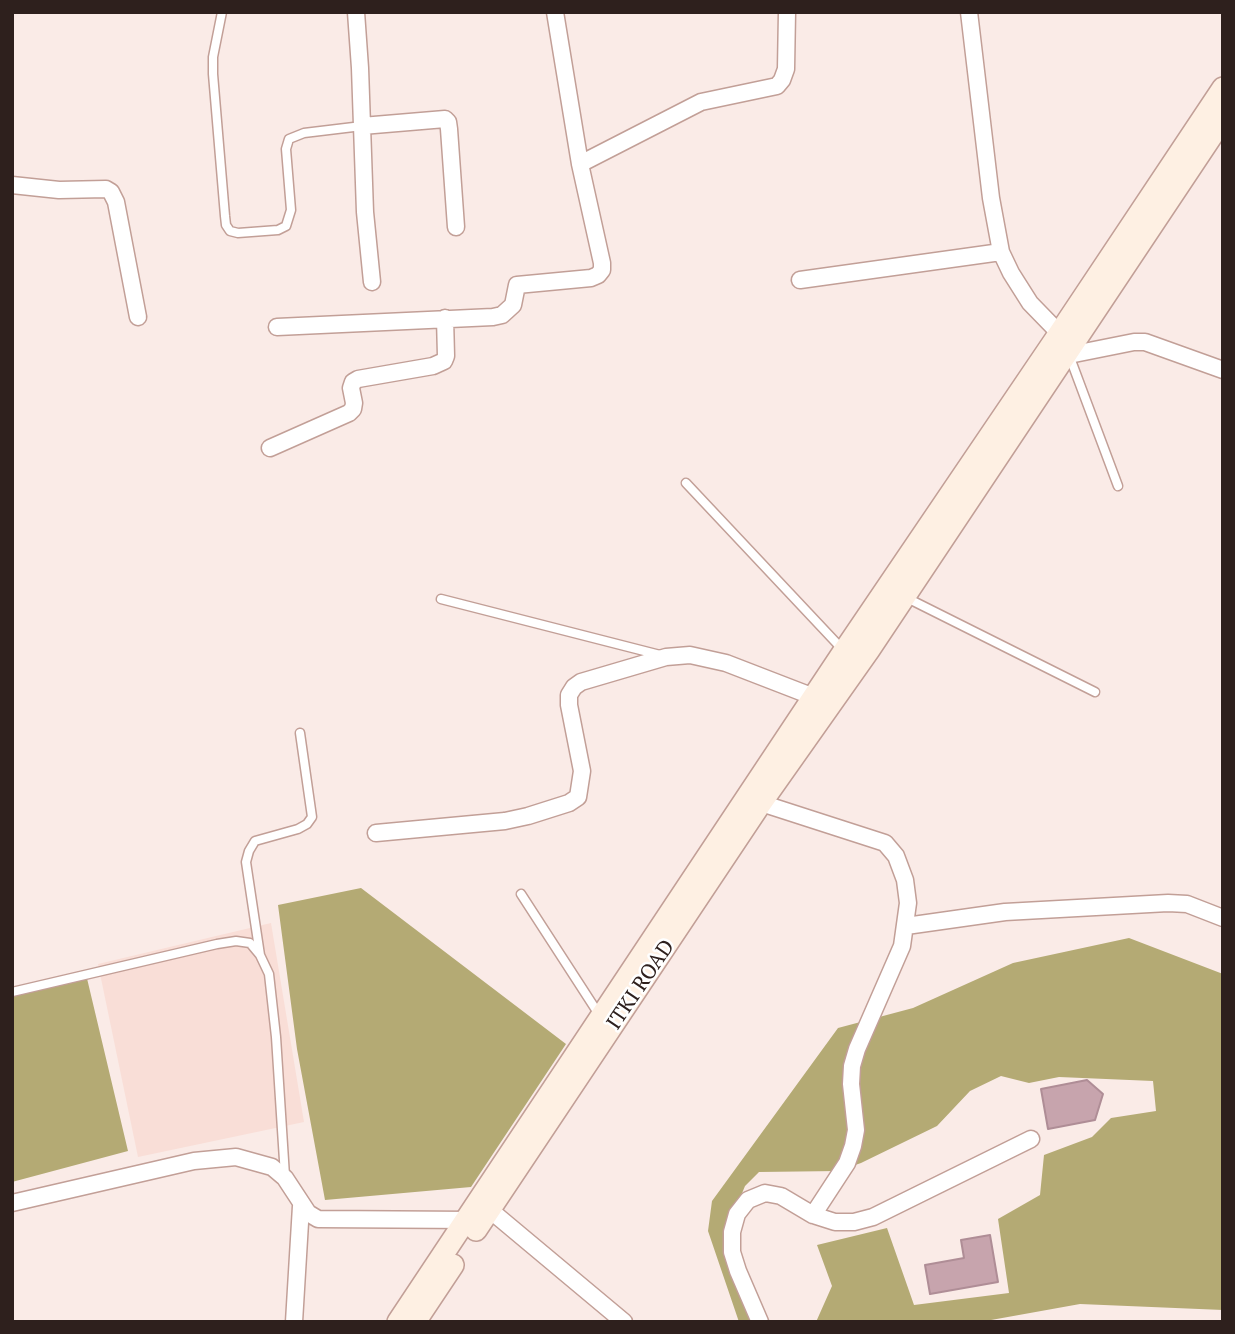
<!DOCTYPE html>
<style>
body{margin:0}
#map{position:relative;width:1235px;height:1334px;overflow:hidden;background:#faebe7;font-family:"PT Serif",serif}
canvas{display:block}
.frame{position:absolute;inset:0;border:14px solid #2e201d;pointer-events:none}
</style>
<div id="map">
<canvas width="1235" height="1334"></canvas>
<div class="frame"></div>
</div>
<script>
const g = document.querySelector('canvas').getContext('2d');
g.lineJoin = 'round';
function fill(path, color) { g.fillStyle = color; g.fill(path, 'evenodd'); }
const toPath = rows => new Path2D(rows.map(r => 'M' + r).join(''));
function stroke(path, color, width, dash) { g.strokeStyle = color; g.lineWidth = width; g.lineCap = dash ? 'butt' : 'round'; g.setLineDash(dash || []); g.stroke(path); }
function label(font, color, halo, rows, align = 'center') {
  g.font = font + ' "PT Serif",serif'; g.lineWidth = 5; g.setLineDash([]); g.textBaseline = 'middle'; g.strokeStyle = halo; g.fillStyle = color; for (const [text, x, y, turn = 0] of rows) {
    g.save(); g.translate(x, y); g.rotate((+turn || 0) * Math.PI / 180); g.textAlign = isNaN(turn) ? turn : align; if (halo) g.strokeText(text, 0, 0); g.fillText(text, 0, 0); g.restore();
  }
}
fill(toPath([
 [271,923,304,1122,138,1157,98,964]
]), '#f9ded7');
fill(toPath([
 [361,888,566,1044,471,1187,325,1200,297,1049,278,905],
 [1129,938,1223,974,1223,1310,1080,1304,980,1322,816,1322,832,1286,817,1245,887,1228,914,1305,1009,1293,998,1219,1040,1195,1044,1155,1092,1137,1111,1118,1156,1111,1153,1081,1059,1077,1029,1083,1001,1076,970,1091,937,1126,861,1163,838,1171,759,1172,745,1186,729,1225,756,1318,749,1322,739,1322,708,1231,712,1201,838,1028,913,1008,1013,963],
 [85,970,128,1151,12,1182,12,988]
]), '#b4aa74');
const building = toPath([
 [1087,1080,1103,1094,1095,1120,1048,1129,1041,1089,1087,1080],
 [990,1235,998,1282,930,1294,925,1265,964,1258,961,1240,990,1235]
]);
fill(building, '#c7a4ad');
stroke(building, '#af8d96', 2);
const service = toPath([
 [222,12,213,57,213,74,225,216,226,225,230,231,238,233,278,230,286,226,291,210,286,149,289,139,304,133,362,126],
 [1069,355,1118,486],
 [686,483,844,651],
 [907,598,1095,692],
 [441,599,660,655],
 [521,894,600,1016],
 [260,955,246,862,249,851,255,841,298,829,307,824,312,817,300,733],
 [12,992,217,944,236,941,250,943,260,955,269,974,276,1037,285,1176]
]);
const minor = toPath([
 [356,12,360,68,365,212,372,282],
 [969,12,991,198,1001,252,1011,273,1030,303,1065,339],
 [362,126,445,119,448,122,449,129,456,227],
 [580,164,701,102,777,86,782,80,786,69,787,12],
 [12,185,59,190,106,189,111,192,116,202,138,317],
 [800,280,1001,252],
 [277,327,493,317,502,315,513,305,517,285,591,278,598,275,602,270,602,263,580,164,555,12],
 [1061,360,1069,355,1134,342,1145,342,1223,370],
 [270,448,349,413,353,409,354,403,351,388,353,382,358,379,433,366,444,361,446,356,445,318],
 [761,803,885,843,896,856,905,880,908,903,902,946,857,1049,852,1066,851,1084,856,1130,853,1146,847,1163,813,1215],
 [376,833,505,821,528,816,569,803,578,797,582,771,569,705,569,695,574,687,581,682,666,657,690,655,726,663,814,697],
 [906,926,1005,912,1168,903,1187,904,1223,918],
 [12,1203,194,1161,236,1157,272,1167,285,1178,308,1213,318,1219,473,1220],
 [490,1210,624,1322],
 [294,1322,301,1206],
 [760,1322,738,1271,732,1252,732,1232,737,1214,748,1200,765,1193,781,1196,813,1215,835,1222,854,1222,873,1217,1031,1139]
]);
const secondary = toPath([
 [476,1230,761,803,869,650,1223,119],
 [398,1322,844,651,1059,334,1223,88],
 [415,1322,453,1265]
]);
stroke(service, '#c29f97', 11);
stroke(minor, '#c29f97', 19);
stroke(secondary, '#c29f97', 24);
stroke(service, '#fff', 8);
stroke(minor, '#fff', 16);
stroke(secondary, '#fef0e3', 21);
label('21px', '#2e201d', '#fff', [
 ["ITKI ROAD",641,985,-56]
]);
</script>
